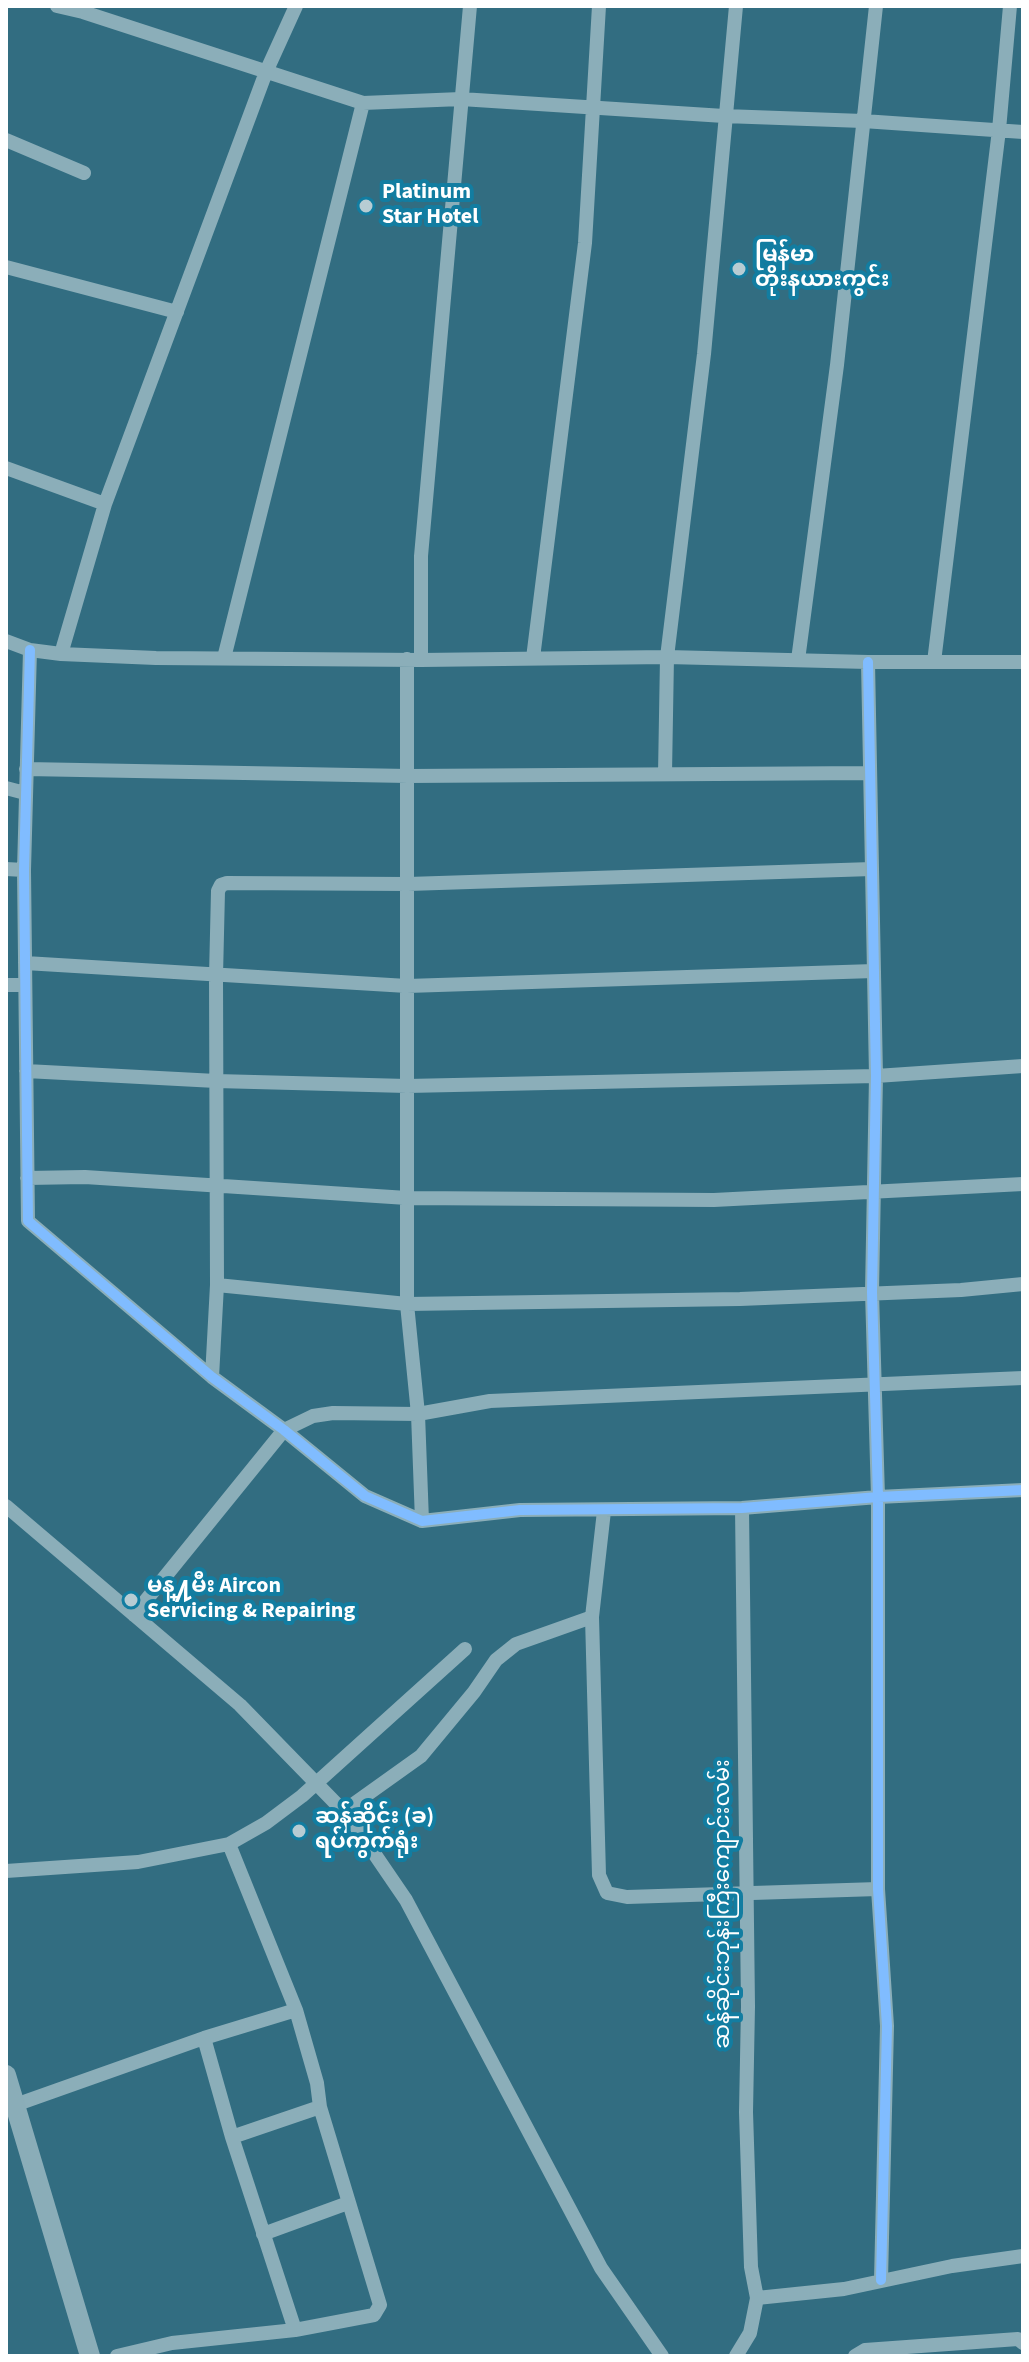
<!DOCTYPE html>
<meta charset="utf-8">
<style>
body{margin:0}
#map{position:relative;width:1029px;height:2362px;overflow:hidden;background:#326d81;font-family:"Source Sans 3",sans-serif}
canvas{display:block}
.frame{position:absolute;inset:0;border:8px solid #fff;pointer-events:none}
</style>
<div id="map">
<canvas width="1029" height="2362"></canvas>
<div class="frame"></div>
</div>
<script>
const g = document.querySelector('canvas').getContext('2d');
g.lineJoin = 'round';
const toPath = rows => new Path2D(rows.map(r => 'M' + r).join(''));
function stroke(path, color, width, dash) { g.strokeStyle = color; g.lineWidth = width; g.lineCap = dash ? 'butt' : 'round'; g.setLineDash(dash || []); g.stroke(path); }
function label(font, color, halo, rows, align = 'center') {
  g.font = font + ' "Source Sans 3","Noto Sans Myanmar",sans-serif'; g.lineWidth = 8; g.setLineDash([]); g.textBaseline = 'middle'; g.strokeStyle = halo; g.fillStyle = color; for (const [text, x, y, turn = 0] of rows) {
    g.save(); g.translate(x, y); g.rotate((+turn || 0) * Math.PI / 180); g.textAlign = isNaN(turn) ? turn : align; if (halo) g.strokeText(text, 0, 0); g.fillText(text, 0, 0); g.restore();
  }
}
stroke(toPath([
 [57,6,83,12,363,103,461,99,724,116,863,121,1023,132],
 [6,140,84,173],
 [6,267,177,312],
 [6,468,105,504],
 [6,641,30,650,61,654,156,658,421,660,667,657,868,662,1023,662],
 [30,650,24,870,28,1221,212,1377,284,1430,365,1496,422,1521,520,1510,742,1508,878,1497,1023,1490],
 [61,654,105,504,266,72,296,6],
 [224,658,363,103],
 [533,658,585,243,599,6],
 [407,659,407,1304,418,1414,422,1521],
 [421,660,421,556,470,6],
 [798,660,837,365,876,6],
 [868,662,876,1076,872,1292,878,1497,878,1889,887,2026,881,2280],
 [934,662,999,130,1010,6],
 [26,769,408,776,870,773],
 [665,774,667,657,704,354,736,6],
 [6,788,25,793],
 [6,869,24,870],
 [25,963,407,986,874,971],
 [6,985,25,985],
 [26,1071,216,1081,407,1086,876,1076,1023,1066],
 [27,1178,85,1177,407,1198,714,1200,1023,1184],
 [217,1285,216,976,218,891,221,885,227,883,408,884,872,869],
 [212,1377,217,1285,407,1304,740,1299,961,1290,1023,1284],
 [6,1506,240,1705,350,1818,406,1900,601,2268,662,2356],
 [604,1511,592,1617,599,1875,607,1893,627,1897,878,1889],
 [134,1615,284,1430,313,1416,333,1413,418,1414,490,1401,1023,1378],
 [344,1811,421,1756,474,1692,496,1660,516,1644,592,1617],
 [6,1871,138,1862,229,1844,266,1823,302,1796,465,1649],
 [204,2038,232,2137,295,2330],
 [15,2105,204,2038,296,2010],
 [232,2137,320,2107],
 [263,2234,348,2203],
 [757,2298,844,2289,952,2266,1023,2256],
 [117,2356,172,2343,295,2330,374,2315,380,2305,320,2107,317,2083,296,2010,229,1844],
 [736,2356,750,2333,757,2298,751,2267,746,2112,748,2006,742,1508],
 [855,2356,865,2350,1018,2339,1023,2343]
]), '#8baeb9', 14);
stroke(toPath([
 [6,2075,90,2356]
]), '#8aadb8', 20);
stroke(toPath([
 [30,650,24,870,28,1221,212,1377,284,1430,365,1496,422,1521,520,1510,742,1508,878,1497,1023,1490],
 [868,662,876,1076,872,1292,878,1497,878,1889,887,2026,881,2280]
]), '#80bcff', 10);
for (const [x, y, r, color] of [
 [366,206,8,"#b7ccd3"],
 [739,269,8,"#b7ccd3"],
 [131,1600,8,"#b7ccd3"],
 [299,1831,8,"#b7ccd3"]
]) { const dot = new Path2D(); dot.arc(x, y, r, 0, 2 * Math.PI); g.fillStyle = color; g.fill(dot); stroke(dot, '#127da1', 3); }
label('bold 22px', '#fff', '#127da1', [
 ["Platinum",382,193],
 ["Star Hotel",382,218],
 ["မြန်မာ",755,256],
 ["တိုးနယားကွင်း",755,281],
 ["မန္႔မီး Aircon",147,1587],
 ["Servicing & Repairing",147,1612],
 ["ဆန်ဆိုင်း (ခ)",315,1818],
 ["ရပ်ကွက်ရုံး",315,1843]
], 'left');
label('22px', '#fff', '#127da1', [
 ["ဆန်ဆိုင်းဘုန်းကြီးကျောင်းလမ်း",724,1904,-90]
]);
</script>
